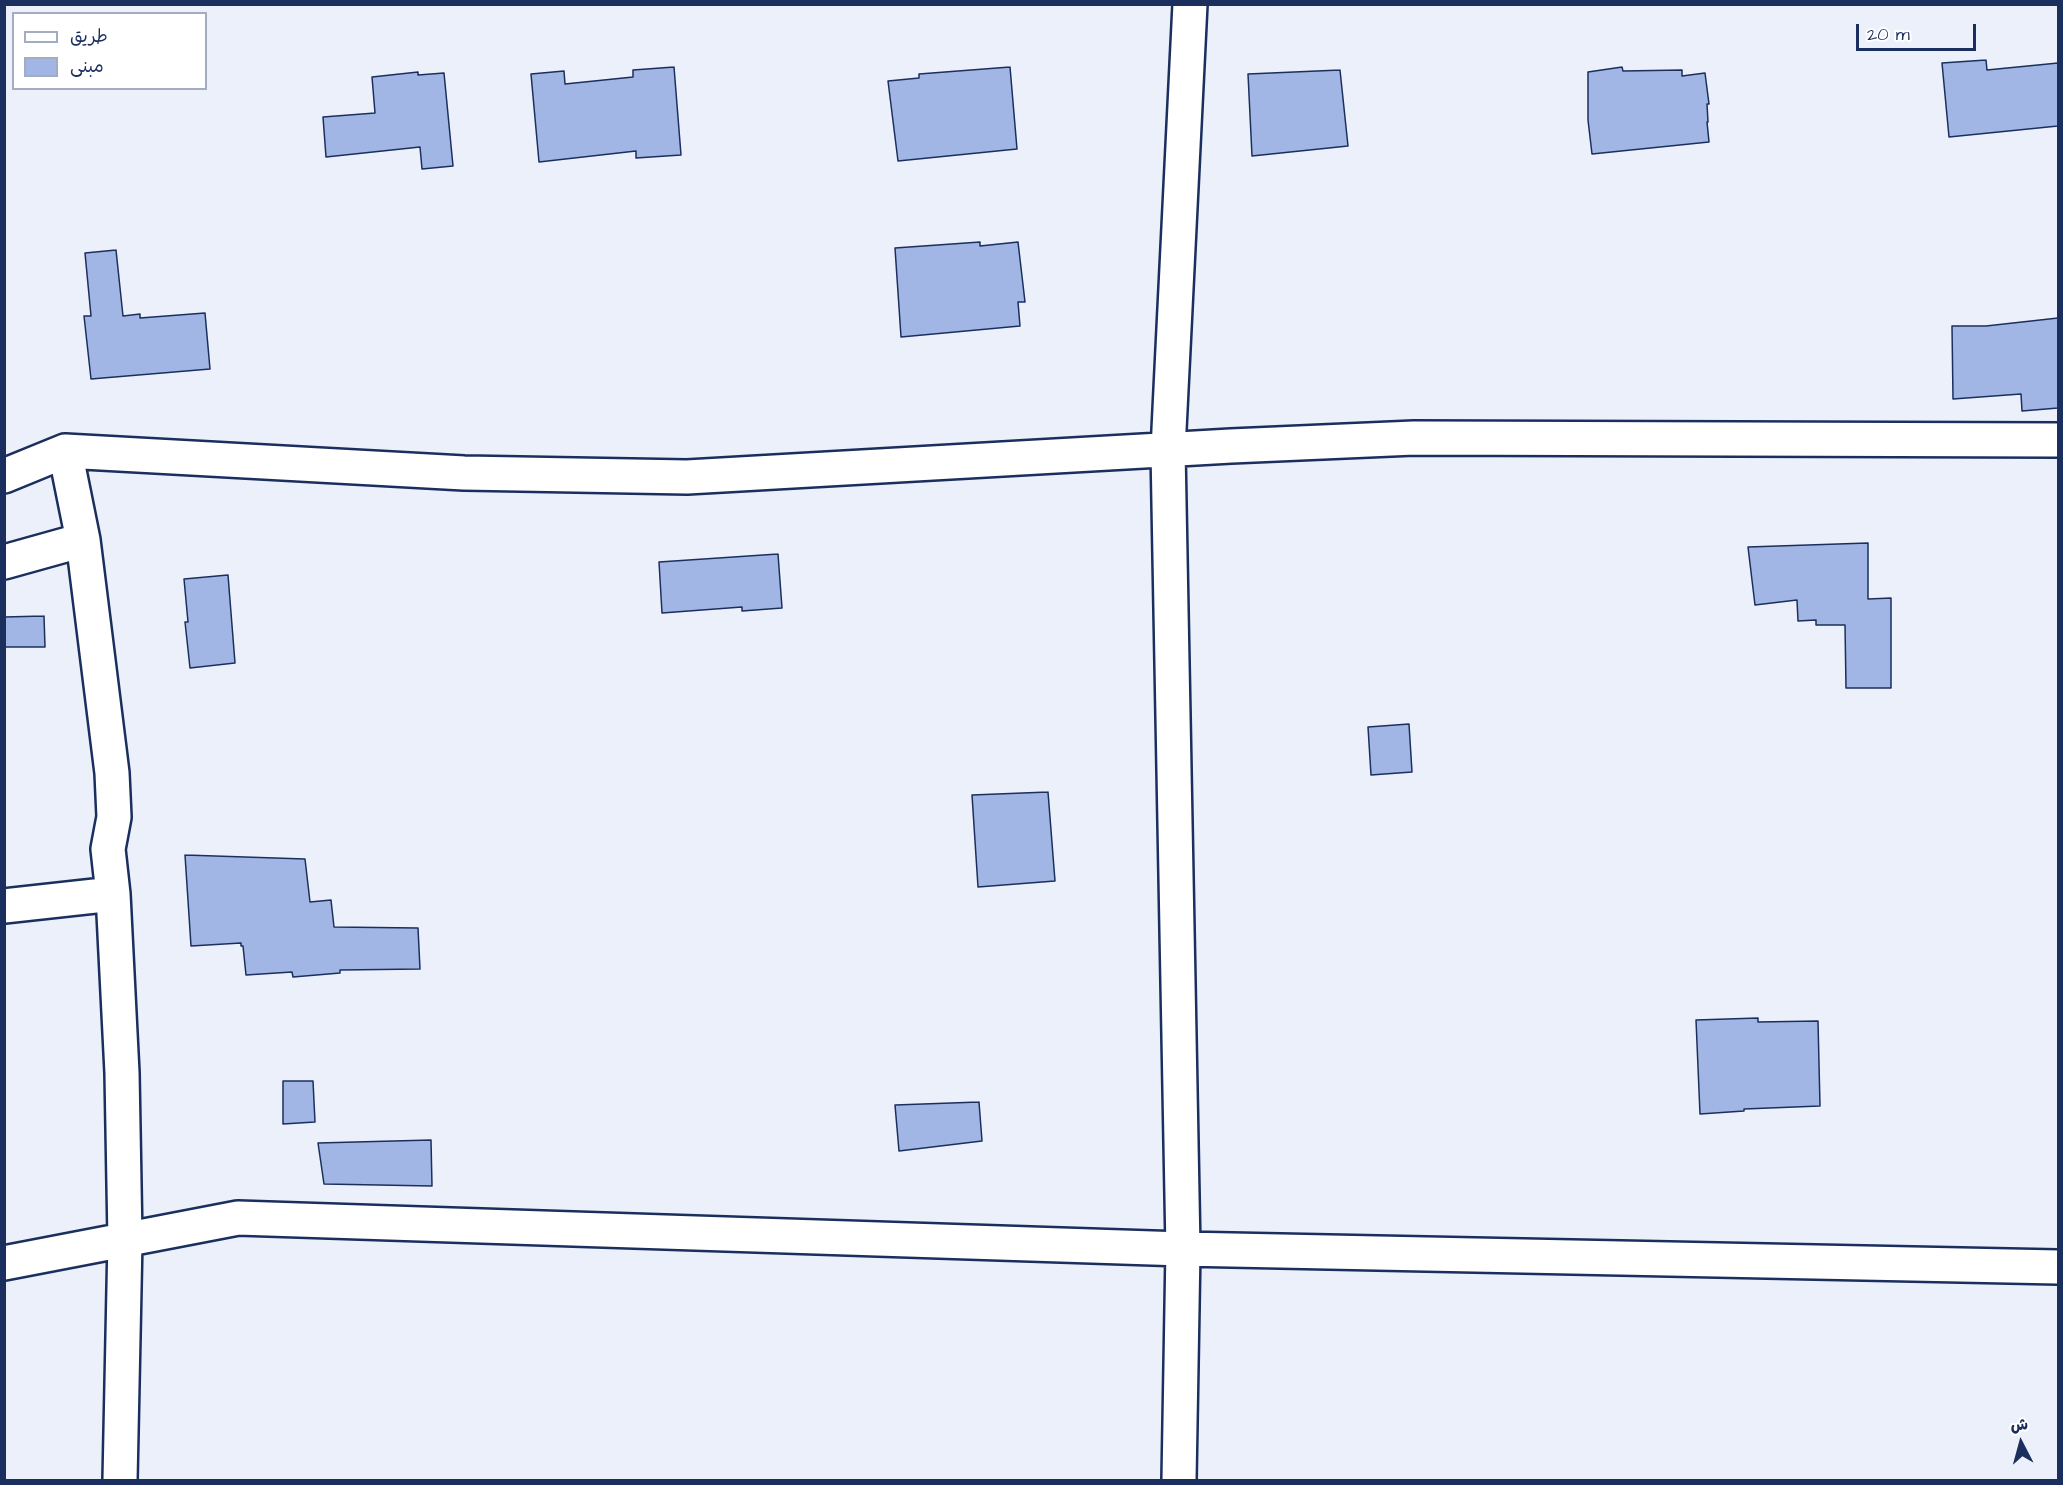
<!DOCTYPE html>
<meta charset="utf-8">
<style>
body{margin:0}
#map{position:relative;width:2063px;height:1485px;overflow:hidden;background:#ecf0fa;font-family:"Architects Daughter","Playpen Sans Arabic",sans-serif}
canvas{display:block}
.frame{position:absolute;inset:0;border:6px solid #1b2f5e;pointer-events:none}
.legend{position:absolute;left:12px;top:12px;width:195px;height:78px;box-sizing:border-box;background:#fff;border:2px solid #a4acbf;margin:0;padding:8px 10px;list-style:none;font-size:18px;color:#1b2f5e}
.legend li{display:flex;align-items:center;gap:12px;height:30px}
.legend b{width:30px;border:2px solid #a4acbf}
.north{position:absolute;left:1991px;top:1413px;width:60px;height:60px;-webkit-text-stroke:4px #fff;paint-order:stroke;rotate:354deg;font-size:16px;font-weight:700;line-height:24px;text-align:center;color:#1b2f5e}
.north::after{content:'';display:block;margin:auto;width:21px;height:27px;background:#1b2f5e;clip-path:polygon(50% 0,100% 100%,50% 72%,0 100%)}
.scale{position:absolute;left:1856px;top:24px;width:120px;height:27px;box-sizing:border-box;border:3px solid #1b2f5e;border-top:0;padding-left:8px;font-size:18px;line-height:21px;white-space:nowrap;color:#1b2f5e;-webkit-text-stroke:4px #fff;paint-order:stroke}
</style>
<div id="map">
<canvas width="2063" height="1485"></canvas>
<div class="frame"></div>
<ul class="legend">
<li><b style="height:8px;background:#fff"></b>طريق</li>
<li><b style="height:16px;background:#a1b6e4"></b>مبنى</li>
</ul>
<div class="north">ش</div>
<div class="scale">20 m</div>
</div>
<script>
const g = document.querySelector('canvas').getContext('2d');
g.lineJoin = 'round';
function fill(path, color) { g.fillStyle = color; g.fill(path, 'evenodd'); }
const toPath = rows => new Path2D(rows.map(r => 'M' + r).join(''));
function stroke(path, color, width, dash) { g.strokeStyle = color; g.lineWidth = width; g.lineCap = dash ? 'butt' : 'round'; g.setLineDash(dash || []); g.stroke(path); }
const building = toPath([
 [1986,60,1987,70,2058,63,2058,126,1949,137,1942,63,1986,60],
 [674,67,681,155,636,158,636,151,539,162,531,74,564,71,565,84,633,77,633,70,674,67],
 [1010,67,1017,149,898,161,888,81,919,78,919,74,1010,67],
 [1622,67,1623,71,1682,70,1682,76,1705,73,1709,104,1707,104,1708,122,1707,122,1709,142,1592,154,1588,120,1588,72,1622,67],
 [1340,70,1348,146,1252,156,1248,74,1340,70],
 [418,72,418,75,444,73,453,166,422,169,420,147,326,157,323,117,375,113,372,77,418,72],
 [980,242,980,246,1018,242,1025,302,1018,302,1020,326,901,337,895,248,980,242],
 [116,250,123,316,140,314,140,318,205,313,210,369,91,379,84,316,91,316,85,253,116,250],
 [2058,318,2058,408,2022,411,2021,394,1953,399,1952,326,1986,326,2058,318],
 [1868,543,1868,599,1891,598,1891,688,1846,688,1845,625,1816,625,1816,620,1798,621,1797,600,1755,605,1748,547,1868,543],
 [778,554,782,608,742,611,742,607,662,613,659,562,778,554],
 [228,575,235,663,190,668,185,622,188,622,184,579,228,575],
 [44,616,45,647,4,647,4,617,44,616],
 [1409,724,1412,772,1371,775,1368,727,1409,724],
 [1048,792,1055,881,978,887,972,795,1048,792],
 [185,855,305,859,310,902,331,900,334,927,418,928,420,969,340,970,340,973,293,977,292,972,246,975,243,946,241,946,241,943,191,946,185,855],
 [1758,1018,1758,1022,1818,1021,1820,1106,1744,1109,1744,1111,1700,1114,1696,1020,1758,1018],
 [283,1081,313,1081,315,1122,283,1124,283,1081],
 [979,1102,982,1141,899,1151,895,1105,979,1102],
 [431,1140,432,1186,324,1184,318,1143,431,1140]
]);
fill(building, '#a1b6e4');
stroke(building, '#1b2f5e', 1.5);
const minor = toPath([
 [65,451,83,540,112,773,114,817,108,849,113,894,122,1073,125,1240,120,1480],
 [4,476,65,451,464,473,687,477,1231,446,1414,438,2058,440],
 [4,562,83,540],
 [4,906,113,894],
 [4,1263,238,1218,1183,1249,2058,1267],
 [1179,1480,1183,1249,1168,450,1190,4]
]);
stroke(minor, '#1b2f5e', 38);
stroke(minor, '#fff', 33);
</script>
